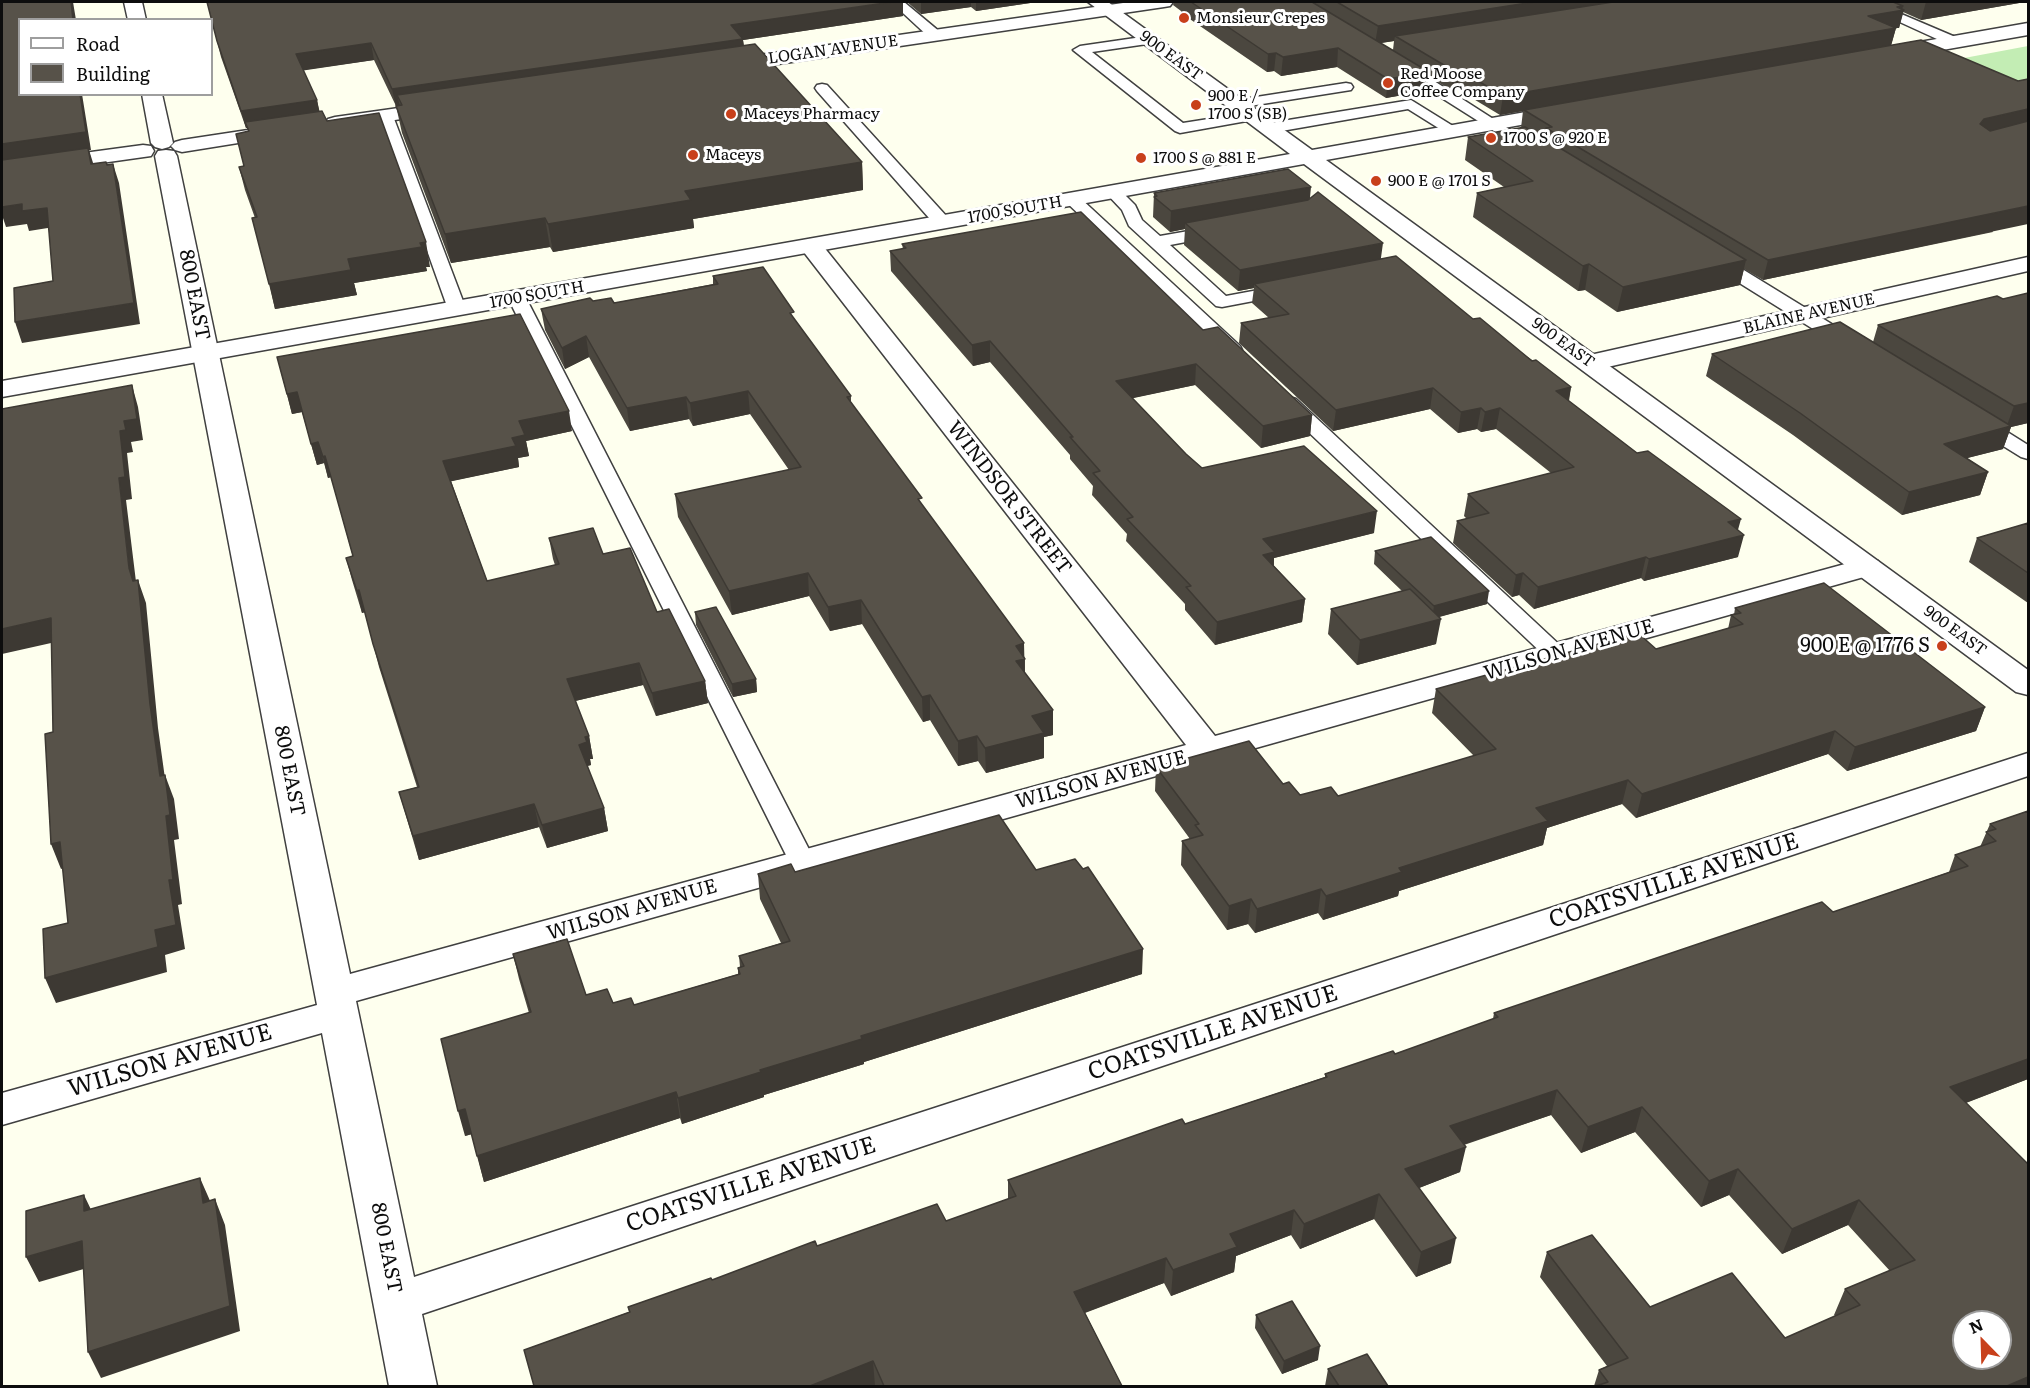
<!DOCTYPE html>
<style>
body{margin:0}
#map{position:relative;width:2030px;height:1388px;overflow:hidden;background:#feffee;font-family:Literata,serif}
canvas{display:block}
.frame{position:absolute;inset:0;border:3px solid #0d0d0d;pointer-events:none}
.legend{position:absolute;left:18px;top:18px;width:195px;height:78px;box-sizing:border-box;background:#fff;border:2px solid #9e9e9e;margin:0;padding:8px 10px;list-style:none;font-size:18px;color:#0d0d0d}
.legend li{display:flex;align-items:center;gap:12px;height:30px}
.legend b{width:30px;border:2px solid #9e9e9e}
.north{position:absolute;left:1952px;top:1310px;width:60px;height:60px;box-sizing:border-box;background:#fff;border:2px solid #9e9e9e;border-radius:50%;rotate:337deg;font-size:16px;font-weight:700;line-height:24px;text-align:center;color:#0d0d0d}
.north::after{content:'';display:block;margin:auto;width:21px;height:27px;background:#c8401b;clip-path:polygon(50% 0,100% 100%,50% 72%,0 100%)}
</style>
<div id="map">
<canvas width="2030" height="1388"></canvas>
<div class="frame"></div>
<ul class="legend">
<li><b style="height:8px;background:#fff"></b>Road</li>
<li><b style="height:16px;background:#575249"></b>Building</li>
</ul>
<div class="north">N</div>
</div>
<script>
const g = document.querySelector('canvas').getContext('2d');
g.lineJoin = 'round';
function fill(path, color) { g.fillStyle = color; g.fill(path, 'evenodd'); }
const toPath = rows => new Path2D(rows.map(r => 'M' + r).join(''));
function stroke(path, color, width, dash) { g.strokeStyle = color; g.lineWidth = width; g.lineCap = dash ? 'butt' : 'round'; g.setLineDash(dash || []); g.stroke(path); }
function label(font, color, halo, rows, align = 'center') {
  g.font = font + ' Literata,serif'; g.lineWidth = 6; g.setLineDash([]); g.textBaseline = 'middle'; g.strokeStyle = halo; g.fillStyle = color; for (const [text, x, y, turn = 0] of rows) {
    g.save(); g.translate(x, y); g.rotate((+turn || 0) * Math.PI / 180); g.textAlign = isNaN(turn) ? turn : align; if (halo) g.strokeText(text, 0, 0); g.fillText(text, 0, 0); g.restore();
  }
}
fill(toPath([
 [2028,46,2028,93,1943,62]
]), '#c3edb4');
const service = toPath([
 [891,2,904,2,940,32,942,35,940,38,930,38,891,2],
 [1856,2,1873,2,1960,39,1962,42,1955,46,1950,45,1856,2],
 [1149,36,1154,37,1156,40,1154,43,1092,52,1183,123,1253,112,1260,116,1258,119,1180,133,1175,131,1073,50,1080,46,1149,36],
 [1401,62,1406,63,1537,147,1529,152,1524,150,1396,69,1394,66,1401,62],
 [1346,83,1351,84,1353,87,1351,90,1237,108,1230,104,1237,100,1346,83],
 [822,84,827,85,949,219,951,223,949,227,937,227,817,91,815,88,817,85,822,84],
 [1411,100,1461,131,1458,134,1448,134,1408,109,1270,133,1262,128,1270,123,1411,100],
 [386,112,393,116,466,309,463,313,451,313,448,309,379,116,386,112],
 [1113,187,1119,189,1135,205,1142,220,1160,236,1217,226,1223,227,1225,231,1223,235,1170,245,1226,296,1285,285,1291,286,1294,290,1291,294,1285,295,1222,307,1216,306,1129,226,1122,210,1105,192,1113,187],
 [1072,194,1078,196,1240,346,1242,350,1240,354,1226,354,1066,202,1064,199,1072,194],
 [1715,255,1721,256,1856,339,1858,343,1856,347,1842,347,1709,264,1706,260,1709,256,1715,255],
 [517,293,523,294,526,298,816,863,812,869,803,872,794,869,790,863,508,298,511,294,517,293],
 [1289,397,1296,399,1564,649,1568,654,1564,659,1556,661,1548,659,1282,407,1279,403,1282,399,1289,397],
 [1978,416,1985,418,2028,445,2028,459,2021,457,1971,426,1968,422,1971,418,1978,416]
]);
const minor = toPath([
 [124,2,142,2,146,20,128,20,124,2],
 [1130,2,1173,2,1170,6,1164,7,724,72,717,70,714,66,717,62,724,60,1130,2],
 [142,94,162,94,173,143,169,147,162,149,155,147,151,143,142,94],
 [441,102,448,104,451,108,448,112,335,129,328,127,325,123,328,119,335,117,441,102],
 [281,125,288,127,291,131,288,135,182,152,175,150,171,146,175,142,182,140,281,125],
 [143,145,151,146,154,151,151,156,2,177,2,164,143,145],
 [166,150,174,151,177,156,350,974,1186,745,803,251,799,246,803,241,811,239,819,241,1215,736,1856,561,1867,558,1878,561,1882,567,1878,573,356,1001,414,1277,2028,753,2028,776,422,1314,437,1386,389,1386,322,1033,2,1125,2,1093,317,1005,155,156,158,151,166,150],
 [2028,257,2028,271,1590,371,1581,368,1577,363,1581,358,1590,355,2028,257]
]);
const tertiary = toPath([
 [1088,2,1108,2,1312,150,1565,105,1572,107,1575,111,1572,115,1565,117,1326,160,2028,670,2028,695,2016,692,1304,164,2,397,2,381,1290,154,1088,2],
 [2028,23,2028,35,1891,59,1884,57,1881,53,1884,49,1891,47,2028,23]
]);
stroke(service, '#404040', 3);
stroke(minor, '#404040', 3);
stroke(tertiary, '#404040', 3);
fill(service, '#fff');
fill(minor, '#fff');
fill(tertiary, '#fff');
fill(toPath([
 [907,2,1037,2,976,11,971,7,921,14],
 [1174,2,2025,2,1921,20,1903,12,1899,28,1896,28,1891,45,1993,232,1763,280,1744,269,1740,285,1617,312,1585,290,1578,291,1473,217,1477,193,1504,187,1465,160,1468,137,1521,128,1523,111,1500,115,1457,89,1451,90,1428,76,1426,91,1386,98,1337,67,1281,76,1274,71,1267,72,1181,13,1181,11,1173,5],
 [1394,41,1393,50,1380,43],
 [903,16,743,40,744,46,862,162,863,190,693,219,694,228,553,252,550,247,451,263,402,133,396,106,374,60,303,70,317,100,319,111,430,267,426,267,427,271,354,283,357,295,275,309,255,218,245,190,239,167,244,166,248,131,247,128,246,128,221,57,212,21],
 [1154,193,1310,199,1381,259,1473,319,1571,387,1569,401,1738,530,1738,557,1644,581,1641,578,1534,609,1519,595,1512,597,1453,543,1457,521,1467,519,1464,516,1468,494,1551,473,1496,429,1481,432,1477,429,1458,433,1430,409,1333,431,1239,343,1241,323,1269,318,1252,303,1254,288,1238,291,1184,245,1185,229,1170,232,1153,217],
 [902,244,1203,330,1312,415,1310,436,1261,448,1195,385,1132,398,1186,454,1202,468,1374,533,1274,558,1274,566,1305,599,1302,622,1215,645,1185,610,1185,604,1126,541,1127,534,1092,495,1093,486,1070,459,1070,455,990,362,973,366,891,271,890,251,903,249],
 [713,276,795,320,851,396,851,402,922,505,1025,659,1025,673,1053,710,1053,735,1044,737,1044,758,986,773,978,761,958,766,930,720,923,722,862,624,830,631,809,596,732,615,678,517,675,494,789,470,750,414,693,426,689,419,630,431,589,357,565,369,545,330,541,309,593,301,614,303,713,284],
 [1997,296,2028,423,2011,427,2003,449,1967,458,1988,472,1980,495,1902,515,1793,435,1706,376,1712,354,1873,342,1878,325],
 [277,357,572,431,526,441,529,456,518,458,519,467,451,481,487,581,555,565,553,559,549,538,603,554,657,612,705,681,708,703,656,716,643,685,575,701,589,736,593,759,590,759,591,765,587,766,604,808,608,831,547,848,539,827,419,860,399,792,417,787,379,667,365,612,362,613,352,580,346,558,353,557,331,477,328,478,324,463,317,465,302,412,292,414],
 [2028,523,2028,603,1969,562,1977,538],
 [1375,551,1487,604,1438,617,1436,644,1357,665,1328,634,1331,609,1402,591,1374,564],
 [1735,608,1985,707,1976,731,1847,771,1828,754,1636,818,1622,804,1547,828,1543,845,1399,891,1398,896,1323,920,1318,913,1255,933,1248,924,1227,930,1181,865,1182,841,1190,839,1155,791,1156,767,1283,784,1300,795,1338,796,1474,756,1432,713,1436,689,1656,649,1728,629,1731,615,1734,615],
 [695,612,756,679,757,692,733,697,696,625],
 [2028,811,2028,1079,1966,1103,2028,1386,1594,1386,1599,1370,1607,1366,1540,1277,1547,1252,1650,1307,1785,1338,1835,1316,1834,1315,1845,1289,1890,1271,1848,1225,1782,1254,1729,1195,1701,1207,1635,1132,1581,1153,1551,1115,1464,1145,1460,1172,1419,1188,1451,1263,1416,1277,1374,1219,1300,1249,1291,1235,1236,1256,1234,1272,1171,1296,1164,1283,1085,1313,1122,1386,534,1386,524,1350,629,1312,628,1307,817,1246,946,1221,1008,1199,1008,1180,1185,1124,1325,1077,1325,1074,1395,1054,1493,1019,1494,1013,1833,912,1949,872,1955,855,1980,847,1990,824],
 [1036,870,1142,974,864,1062,864,1064,764,1095,764,1097,682,1124,680,1118,484,1182,472,1134,465,1136,529,1013,519,979,513,954,586,995,613,1003,634,1005,738,974,738,968,740,967,739,956,781,943,760,899,758,874,795,872],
 [1256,1315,1318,1360,1282,1374,1255,1328],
 [1328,1369,1388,1386,1325,1386]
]), '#4b473f');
fill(toPath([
 [71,2,73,2,76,20,73,20],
 [890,2,903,2,903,16,743,40,745,56,397,95,400,106,396,107,392,89,731,25],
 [921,2,971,2,971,7,921,14],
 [976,2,1037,2,976,11],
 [1534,2,1644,2,1395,36,1394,41,1375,44,1378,26],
 [1926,2,2025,2,1921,20],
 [1903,6,1902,10,1904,10,1899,28,1896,28,1891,46,1524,110,1523,111,1500,115,1503,96,1868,16],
 [371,43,374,60,300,71,296,54],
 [1338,48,1337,67,1281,76,1283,57],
 [1276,53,1274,71,1267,72,1268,54],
 [1460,70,1457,89,1451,90,1454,71],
 [1429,72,1426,91,1386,98,1388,79],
 [80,94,82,94,91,150,89,150,94,166,2,162,2,144],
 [317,100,321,118,245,122,247,128,246,128,241,111],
 [2028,109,2028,125,1978,137,1980,124,1984,119],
 [862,162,863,190,693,219,694,228,553,252,548,224,685,191],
 [113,164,119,183,140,324,22,343,15,322,134,303],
 [1311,187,1309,208,1185,223,1185,229,1170,232,1171,211],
 [22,204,47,208,54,227,29,231,27,224,6,227,2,215,2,207],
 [2028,206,2028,224,1763,280,1768,260],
 [545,218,550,247,451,263,445,234],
 [426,242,430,267,426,267,427,271,354,283,357,295,275,309,269,284,348,259],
 [1383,243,1380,265,1254,284,1254,288,1238,291,1240,270],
 [1746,260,1740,285,1617,312,1623,287],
 [1589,264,1585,290,1578,291,1583,266],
 [586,336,589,357,565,369,562,348],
 [990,341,990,362,973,366,972,345],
 [1196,364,1195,385,1115,402,1116,381],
 [132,385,138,407,143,440,131,442,133,452,127,453,132,499,126,500,137,590,138,580,146,603,158,728,167,793,165,775,174,799,179,839,174,840,182,904,178,905,185,949,165,955,167,972,56,1003,45,978,155,930,169,880,160,776,129,568,119,478,120,431,124,421],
 [1571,387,1567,408,1556,391],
 [1433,388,1430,409,1333,431,1336,410],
 [748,391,750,414,693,426,690,403],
 [297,392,302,412,292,414,287,394],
 [686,397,689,419,630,431,627,408],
 [2028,403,2028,423,2011,427,2003,449,1936,466,1944,444,2006,428,2014,406],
 [1481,408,1477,429,1458,433,1461,412],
 [1500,408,1496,429,1481,432,1485,412],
 [569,411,572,431,526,441,529,456,518,458,519,467,448,482,443,461,512,438,519,421],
 [1312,415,1310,436,1261,448,1263,426],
 [318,442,324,463,317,465,311,444],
 [325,456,331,477,328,478,323,457],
 [1988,472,1980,495,1902,515,1909,492],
 [1377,511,1374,533,1274,558,1273,574,1261,577,1263,539],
 [1741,519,1736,537,1744,535,1738,557,1644,581,1649,559,1728,522],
 [1646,557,1641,578,1534,609,1538,587],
 [808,573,809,596,732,615,729,591],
 [1523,573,1519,595,1512,597,1516,575],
 [359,590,365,612,362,613,357,591],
 [1489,591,1487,604,1432,619,1434,606],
 [1305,599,1302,622,1215,645,1217,622],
 [861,600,862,624,830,631,828,607],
 [51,618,60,641,2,654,2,629],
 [1441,619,1436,644,1357,665,1360,640],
 [1024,643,1025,683,1016,686,1016,646],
 [639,663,643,685,571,702,567,679],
 [756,679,757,692,733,697,732,684],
 [705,681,708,703,656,716,652,693],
 [930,695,930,720,923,722,922,697],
 [1985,707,1976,731,1847,771,1855,747],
 [1053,710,1053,735,1044,737,1044,758,986,773,985,748,1032,716],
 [1835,731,1828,754,1636,818,1642,794],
 [589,736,593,759,590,759,591,765,583,767,579,745,585,737],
 [977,736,978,761,958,766,958,741],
 [1628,780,1622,804,1547,828,1543,845,1399,891,1398,896,1323,920,1326,896,1399,868,1536,808],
 [534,804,539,827,419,860,413,836],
 [604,808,608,831,547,848,542,825],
 [60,842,69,866,61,869,51,844],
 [1321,889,1318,913,1255,933,1257,909],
 [1251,899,1248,924,1227,930,1229,906],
 [1143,949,1142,974,864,1062,864,1064,764,1095,764,1097,682,1124,678,1098,760,1070,861,1036],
 [2028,1059,2028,1079,1939,1113,1950,1087],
 [1557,1090,1551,1115,1444,1151,1450,1126],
 [676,1092,680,1118,484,1182,477,1156],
 [1642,1107,1635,1132,1581,1153,1588,1127],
 [465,1109,472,1134,465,1136,458,1111],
 [1466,1147,1460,1172,1401,1195,1405,1169],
 [1738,1169,1729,1195,1701,1207,1709,1181],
 [200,1178,211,1203,203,1203],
 [1379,1194,1374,1219,1300,1249,1304,1224],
 [84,1195,96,1220,84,1211],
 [215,1199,225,1225,240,1331,101,1378,88,1352],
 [1859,1200,1848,1225,1782,1254,1792,1229],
 [1294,1210,1291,1235,1236,1256,1234,1272,1171,1296,1173,1270,1230,1234],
 [1456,1238,1451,1263,1416,1277,1421,1252],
 [82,1241,94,1266,39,1282,26,1257],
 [1166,1258,1164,1283,1073,1317,1074,1292],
 [1320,1346,1318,1360,1282,1374,1284,1361],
 [873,1361,875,1386,810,1386],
 [2028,1377,2028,1386,2007,1386]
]), '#3d3933');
const building = toPath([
 [2,2,71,2,73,20,20,20,20,94,80,94,86,132,2,144,2,2],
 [207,2,892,2,731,25,743,39,392,89,371,43,296,54,317,100,241,111,217,41,207,2],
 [1191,2,1312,2,1429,72,1388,79,1338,48,1283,57,1276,53,1268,54,1191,2],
 [1337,2,1534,2,1378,26,1337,2],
 [1613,2,1893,2,1903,6,1897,7,1904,10,1868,16,1896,28,1503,96,1460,70,1454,71,1395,36,1613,2],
 [1921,40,2018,81,2028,79,2028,109,1984,119,1980,124,1990,131,2028,121,2028,206,1768,260,1546,128,1552,127,1524,110,1921,40],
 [755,44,862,162,685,191,691,200,548,224,545,218,445,234,396,106,402,105,397,95,755,44],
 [322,111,327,121,379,113,426,242,420,243,422,247,348,259,351,270,269,284,252,218,257,217,239,167,244,166,236,134,249,131,245,122,322,111],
 [1525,127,1746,260,1623,287,1589,264,1583,266,1477,193,1533,181,1468,137,1525,127],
 [88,148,91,164,106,162,107,165,113,164,134,303,15,322,14,288,53,281,47,208,22,211,22,204,2,207,2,160,88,148],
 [1288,169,1311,187,1171,211,1154,197,1157,196,1154,193,1288,169],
 [1318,192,1383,243,1240,270,1185,223,1308,200,1318,192],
 [1081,212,1203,330,1218,327,1312,415,1263,426,1196,364,1116,381,1186,454,1202,468,1304,446,1377,511,1263,539,1275,552,1263,555,1305,599,1217,622,1186,587,1191,586,1127,519,1133,517,1093,473,1100,471,1070,437,1073,437,990,341,972,345,890,251,906,248,902,244,1081,212],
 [1396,256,1473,319,1480,318,1532,361,1536,360,1571,387,1556,391,1637,453,1648,451,1741,519,1728,522,1744,535,1649,559,1646,557,1538,587,1523,573,1516,575,1457,521,1489,513,1468,494,1574,467,1500,408,1485,412,1481,408,1461,412,1433,388,1336,410,1241,323,1289,314,1254,284,1396,256],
 [763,267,794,312,790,313,851,396,847,397,922,498,918,499,1024,643,1016,646,1025,659,1016,661,1053,710,1032,716,1044,733,985,748,977,736,958,741,930,695,922,697,861,600,828,607,808,573,729,591,675,494,801,467,748,391,690,403,686,397,627,408,586,336,562,348,541,309,590,298,593,301,611,298,614,303,718,284,713,276,763,267],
 [2028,293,2028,403,2014,406,1878,325,1997,296,2003,299,2028,293],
 [520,314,569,411,519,421,525,435,512,438,516,446,443,461,487,581,559,564,549,538,593,528,603,554,630,548,657,612,669,609,705,681,652,693,639,663,567,679,589,736,585,737,587,742,579,745,604,808,542,825,534,804,413,836,399,792,419,787,373,644,359,590,357,591,346,558,353,556,325,456,323,457,318,442,311,444,297,392,287,394,277,357,520,314],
 [1840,322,2011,426,1944,444,1988,472,1909,492,1800,413,1712,354,1840,322],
 [132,385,137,419,124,421,126,430,120,431,125,477,119,478,129,568,133,581,138,580,150,704,160,776,165,775,170,815,166,816,173,880,169,880,176,925,155,930,158,947,45,978,43,929,68,923,60,842,51,844,45,734,53,732,51,618,2,629,2,409,132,385],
 [2028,523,2028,573,1977,538,2028,523],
 [1431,537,1489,591,1434,606,1375,551,1431,537],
 [1824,583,1985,707,1855,747,1835,731,1642,794,1628,780,1536,808,1548,821,1399,868,1402,872,1326,896,1321,889,1257,909,1251,899,1229,906,1182,841,1203,835,1195,825,1199,824,1156,767,1249,741,1283,784,1289,782,1300,795,1331,787,1338,796,1496,749,1436,689,1638,633,1656,649,1743,624,1731,615,1741,613,1735,608,1824,583],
 [1410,589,1441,619,1360,640,1331,609,1410,589],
 [716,607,756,679,732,684,695,612,716,607],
 [2028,811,2028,1059,1950,1087,2028,1164,2028,1377,2007,1386,1596,1386,1608,1382,1599,1370,1628,1358,1547,1252,1592,1235,1650,1307,1732,1273,1785,1338,1860,1305,1845,1289,1915,1260,1859,1200,1792,1229,1738,1169,1709,1181,1642,1107,1588,1127,1557,1090,1450,1126,1466,1147,1405,1169,1456,1238,1421,1252,1379,1194,1304,1224,1294,1210,1230,1234,1237,1247,1173,1270,1166,1258,1074,1292,1122,1386,884,1386,873,1361,810,1386,534,1386,524,1350,630,1312,628,1307,711,1278,712,1280,815,1241,817,1246,937,1204,946,1221,1016,1196,1008,1180,1182,1119,1185,1124,1327,1077,1325,1074,1393,1051,1395,1054,1498,1017,1494,1013,1822,902,1833,912,1968,866,1955,855,1996,841,1986,832,1996,829,1990,824,2028,811],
 [1964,1322,2000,1322,2000,1358,1964,1358,1964,1322],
 [999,815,1036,870,1075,859,1083,869,1088,867,1143,949,861,1036,862,1039,760,1070,761,1072,678,1098,676,1092,477,1156,465,1109,458,1111,441,1039,531,1012,513,954,567,939,586,995,607,989,613,1003,631,998,634,1005,740,974,738,968,744,966,739,956,790,941,758,874,791,864,795,872,999,815],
 [200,1178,203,1203,215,1199,230,1306,88,1352,82,1241,26,1257,26,1211,84,1195,84,1211,200,1178],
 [1292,1301,1320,1346,1284,1361,1256,1315,1292,1301],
 [1367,1354,1388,1386,1339,1386,1328,1369,1367,1354]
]);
fill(building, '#575249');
stroke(building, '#3d3933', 1.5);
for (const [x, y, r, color] of [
 [1184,18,6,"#c8401b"],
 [1388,83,6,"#c8401b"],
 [1196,105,6,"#c8401b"],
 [731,114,6,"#c8401b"],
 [1491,138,6,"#c8401b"],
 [693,155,6,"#c8401b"],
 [1141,158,6,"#c8401b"],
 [1376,181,6,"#c8401b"],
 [1942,646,6,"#c8401b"]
]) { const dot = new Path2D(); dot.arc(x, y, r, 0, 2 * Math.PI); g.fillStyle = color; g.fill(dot); stroke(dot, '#fff', 2); }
label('16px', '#0d0d0d', '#fff', [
 ["Monsieur Crepes",1196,18],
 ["Red Moose",1400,74],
 ["Coffee Company",1400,92],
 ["900 E /",1208,96],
 ["1700 S (SB)",1208,114],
 ["Maceys Pharmacy",743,114],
 ["1700 S @ 920 E",1503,138],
 ["Maceys",705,155],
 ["1700 S @ 881 E",1153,158],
 ["900 E @ 1701 S",1388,181]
], 'left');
label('16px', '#0d0d0d', '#fff', [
 ["LOGAN AVENUE",833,50,-8],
 ["900 EAST",1171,56,36],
 ["1700 SOUTH",1015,210,-10],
 ["1700 SOUTH",537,295,-10],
 ["BLAINE AVENUE",1809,314,-13],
 ["900 EAST",1563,343,36],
 ["900 EAST",1955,631,36]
]);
label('20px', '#0d0d0d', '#fff', [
 ["800 EAST",194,295,79],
 ["WINDSOR STREET",1009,498,52],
 ["WILSON AVENUE",1569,650,-16],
 ["800 EAST",289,771,79],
 ["WILSON AVENUE",1101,780,-15],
 ["WILSON AVENUE",632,910,-16],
 ["800 EAST",386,1248,79]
]);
label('20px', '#0d0d0d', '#fff', [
 ["900 E @ 1776 S",1930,646]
], 'right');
label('24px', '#0d0d0d', '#fff', [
 ["COATSVILLE AVENUE",1674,881,-18],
 ["COATSVILLE AVENUE",1213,1033,-18],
 ["WILSON AVENUE",170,1061,-16],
 ["COATSVILLE AVENUE",751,1185,-18]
]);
</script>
